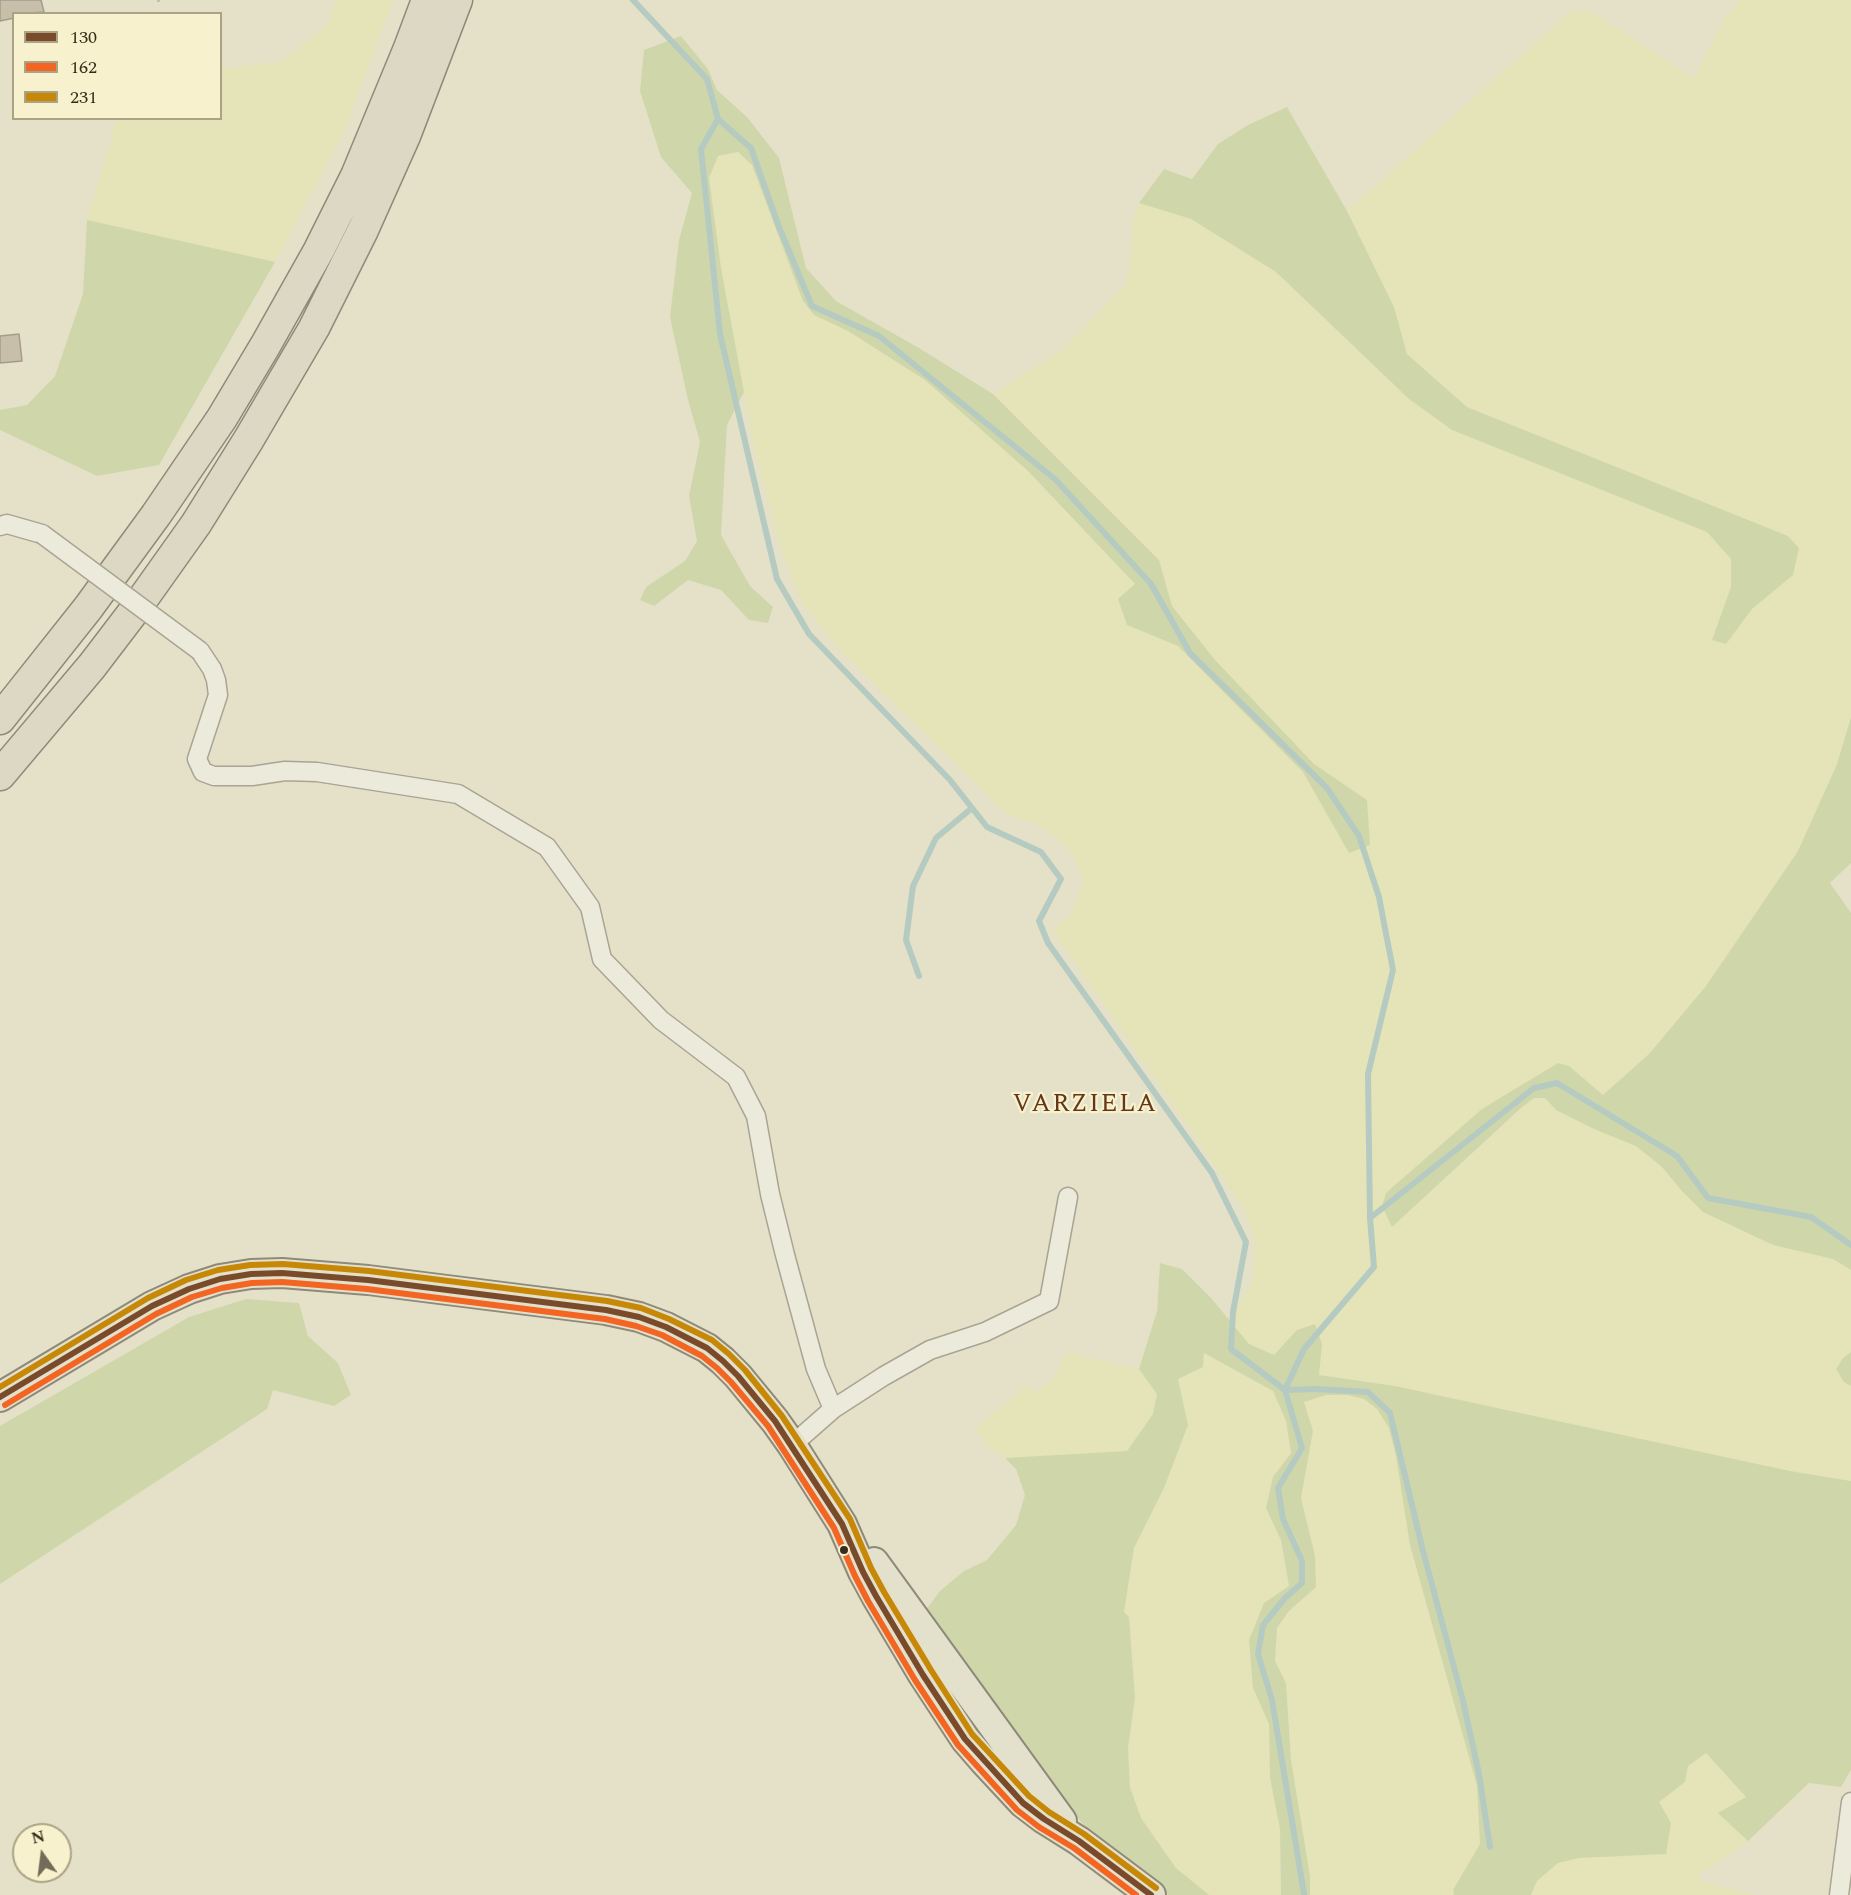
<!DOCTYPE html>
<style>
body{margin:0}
#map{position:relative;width:1851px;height:1895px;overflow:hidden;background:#e5e1c9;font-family:Spectral,serif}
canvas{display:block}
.legend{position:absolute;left:12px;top:12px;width:210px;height:108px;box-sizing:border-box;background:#f7f2cd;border:2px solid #aaa386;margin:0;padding:8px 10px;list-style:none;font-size:18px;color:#372d1b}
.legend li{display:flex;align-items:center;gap:12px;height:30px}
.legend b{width:30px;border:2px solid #aaa386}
.north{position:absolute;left:12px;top:1823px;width:60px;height:60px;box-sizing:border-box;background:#f7f2cd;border:2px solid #aaa386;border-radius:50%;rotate:346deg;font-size:16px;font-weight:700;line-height:24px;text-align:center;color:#372d1b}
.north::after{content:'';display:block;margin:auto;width:21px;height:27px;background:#746c58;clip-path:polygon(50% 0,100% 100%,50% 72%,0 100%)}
</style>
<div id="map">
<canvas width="1851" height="1895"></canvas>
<ul class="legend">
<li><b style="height:8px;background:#7a4b2a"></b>130</li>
<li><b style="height:8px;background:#f26522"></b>162</li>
<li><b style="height:8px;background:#c78807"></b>231</li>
</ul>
<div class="north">N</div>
</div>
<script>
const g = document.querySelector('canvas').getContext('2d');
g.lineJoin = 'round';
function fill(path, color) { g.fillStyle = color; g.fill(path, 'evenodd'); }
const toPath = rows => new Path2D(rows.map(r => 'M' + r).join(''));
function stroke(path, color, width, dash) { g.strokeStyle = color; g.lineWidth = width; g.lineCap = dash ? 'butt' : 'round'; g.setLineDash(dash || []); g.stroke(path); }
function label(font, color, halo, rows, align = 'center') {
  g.font = font + ' Spectral,serif'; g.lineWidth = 4.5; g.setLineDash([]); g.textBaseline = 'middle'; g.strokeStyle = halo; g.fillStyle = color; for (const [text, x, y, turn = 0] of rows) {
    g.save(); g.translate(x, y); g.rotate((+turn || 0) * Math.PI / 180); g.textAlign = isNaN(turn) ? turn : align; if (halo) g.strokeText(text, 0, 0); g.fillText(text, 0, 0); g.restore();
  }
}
fill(toPath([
 [336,0,393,0,345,130,275,262,87,220,117,119,220,118,221,69,282,61,326,26],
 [1741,0,1851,0,1851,717,1837,764,1798,851,1706,986,1649,1054,1603,1095,1569,1066,1558,1063,1482,1110,1392,1227,1534,1098,1545,1099,1556,1110,1594,1129,1636,1146,1662,1167,1681,1190,1773,1245,1833,1259,1851,1270,1851,1352,1843,1358,1844,1382,1851,1386,1851,1481,1790,1471,1395,1386,1318,1375,1322,1344,1297,1330,1274,1355,1249,1344,1227,1318,1253,1283,1255,1242,1244,1209,1053,930,1073,911,1084,879,1071,852,1040,825,1006,814,842,652,801,602,781,549,753,443,721,268,709,178,718,156,738,152,752,165,803,301,814,315,848,331,925,380,1028,471,1135,584,1127,625,1178,646,1303,772,1350,853,1367,800,1314,764,1215,660,1172,606,1159,560,993,394,1062,350,1127,283,1134,216,1139,203,1191,219,1276,272,1409,399,1452,430,1707,532,1731,559,1731,587,1713,639,1726,644,1752,609,1793,575,1799,548,1788,536,1468,407,1407,354,1394,307,1347,211,1572,10,1591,11,1694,78,1725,17],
 [1067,1353,1139,1369,1157,1394,1153,1413,1127,1451,1005,1458,988,1446,975,1429,1026,1385,1035,1393,1050,1382,1059,1368,1063,1356],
 [1204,1353,1273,1391,1286,1421,1291,1453,1273,1477,1266,1508,1281,1540,1289,1586,1264,1603,1253,1688,1269,1724,1270,1778,1280,1829,1281,1895,1209,1895,1176,1868,1141,1818,1130,1787,1128,1748,1135,1698,1124,1612,1134,1548,1164,1488,1188,1425,1178,1379,1203,1367],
 [1326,1395,1347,1395,1364,1399,1377,1409,1389,1428,1396,1456,1410,1545,1477,1786,1480,1844,1453,1890,1454,1895,1310,1895,1310,1876,1291,1760,1286,1683,1275,1662,1277,1628,1289,1611,1316,1587,1315,1556,1301,1498,1313,1431,1304,1402],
 [1706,1753,1746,1797,1719,1813,1748,1841,1741,1847,1698,1875,1703,1882,1754,1895,1531,1895,1537,1881,1558,1863,1579,1858,1685,1782,1688,1766]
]), '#e5e3b8');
fill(toPath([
 [681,36,708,69,717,90,747,117,779,158,806,268,836,301,919,348,993,394,1159,560,1172,606,1215,660,1314,764,1367,800,1370,845,1349,853,1303,772,1178,646,1127,625,1118,599,1135,584,1028,471,925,380,848,331,814,315,803,301,752,165,738,152,718,156,709,178,721,268,744,392,727,425,721,535,750,586,773,607,768,623,749,620,721,590,688,580,654,606,640,600,646,587,685,561,697,541,689,496,700,442,688,400,670,317,679,240,692,193,661,157,640,91,644,50],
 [1287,107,1347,211,1394,307,1407,354,1467,407,1788,536,1799,548,1793,575,1752,609,1726,644,1712,640,1731,587,1731,559,1707,532,1452,430,1409,399,1276,272,1191,219,1139,203,1164,169,1192,179,1218,144,1248,125],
 [87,220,275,262,159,465,97,476,0,430,0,410,27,405,55,376,83,294],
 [1851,717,1851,863,1830,883,1851,913,1851,1270,1833,1259,1773,1245,1703,1212,1681,1190,1662,1167,1636,1146,1594,1129,1556,1110,1545,1098,1534,1098,1521,1108,1392,1227,1382,1206,1386,1193,1482,1109,1558,1063,1569,1066,1603,1095,1649,1054,1706,986,1798,851,1837,764],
 [1160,1263,1182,1269,1212,1299,1249,1344,1274,1355,1297,1330,1315,1324,1322,1344,1319,1375,1395,1386,1790,1471,1851,1481,1851,1770,1841,1787,1809,1783,1748,1841,1718,1813,1746,1797,1706,1753,1688,1766,1685,1782,1659,1802,1671,1823,1666,1854,1579,1858,1558,1863,1537,1881,1531,1895,1454,1895,1453,1890,1480,1844,1477,1786,1410,1545,1396,1456,1389,1428,1377,1409,1364,1399,1347,1395,1326,1395,1304,1402,1313,1431,1301,1498,1315,1556,1316,1587,1289,1611,1277,1628,1275,1661,1286,1683,1291,1760,1310,1876,1310,1895,1281,1895,1280,1829,1270,1778,1269,1724,1253,1688,1249,1640,1264,1603,1289,1586,1281,1540,1266,1508,1273,1477,1291,1453,1286,1421,1273,1391,1204,1353,1203,1367,1178,1379,1188,1425,1164,1488,1134,1548,1124,1612,1129,1617,1135,1698,1128,1748,1130,1787,1141,1818,1176,1868,1209,1895,1169,1895,1123,1861,1094,1835,1042,1782,925,1611,940,1591,964,1571,987,1560,1016,1525,1025,1495,1016,1469,1005,1458,1127,1451,1153,1414,1157,1394,1139,1369,1157,1311],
 [246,1299,299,1303,308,1336,338,1363,351,1395,334,1406,273,1390,267,1409,0,1584,0,1426,189,1317],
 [1851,1352,1851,1386,1844,1382,1836,1369,1843,1358]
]), '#cfd7aa');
stroke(toPath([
 [633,0,707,79,718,119,701,149,720,334,777,579,809,634,950,780,987,827,1041,852,1061,879,1039,921,1048,943,1212,1173,1246,1242,1233,1312,1231,1349,1285,1390,1302,1448,1278,1488,1283,1519,1302,1561,1302,1583,1285,1598,1263,1625,1258,1654,1272,1700,1304,1894],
 [718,119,751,148,779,227,812,306,879,336,1056,480,1151,584,1190,653,1327,788,1359,836,1379,897,1393,970,1368,1074,1370,1218,1374,1267,1304,1349,1285,1390,1317,1389,1368,1392,1390,1413,1423,1551,1463,1701,1479,1774,1490,1847],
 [919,976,906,940,913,886,936,838,972,808],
 [1370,1218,1534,1088,1557,1083,1677,1156,1708,1198,1811,1217,1851,1245]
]), '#b5cbc1', 6);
const building = toPath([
 [0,0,41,0,44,12,14,14,14,18,0,21,0,0],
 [19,334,22,361,0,363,0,336,19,334]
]);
fill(building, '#c8bfaa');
stroke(building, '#a49c89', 1.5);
const minor = toPath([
 [0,526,7,524,42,534],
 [200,651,212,669,216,680,218,695,197,759,203,772,214,776,252,776,285,771,317,772,458,794,547,847,590,907,602,959,661,1020,736,1077,756,1116,770,1194,785,1255,816,1369,833,1409,792,1445],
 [833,1409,884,1376,930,1350,985,1332,1049,1301,1068,1197],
 [1839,1895,1851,1802]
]);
const primary = toPath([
 [0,1397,152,1306,189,1289,220,1279,251,1274,282,1273,368,1280,606,1310,639,1317,666,1327,707,1348,723,1361,738,1376,775,1421,792,1445,842,1524,863,1572,876,1596,923,1675,965,1739,984,1761,1023,1803,1044,1819,1079,1841,1151,1895],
 [874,1562,1062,1821]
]);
const trunk = toPath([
 [0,719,88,608,156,515,222,418,265,346,319,250,356,176,409,48,427,0],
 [0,775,92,666,137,607,196,524,249,439,314,328,363,230,405,136,457,0]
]);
stroke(minor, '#a9a493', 21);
stroke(primary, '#8e8a7a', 32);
stroke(trunk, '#8e8a7a', 33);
stroke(toPath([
 [157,0,160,0]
]), '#c4c1b2', 4, [4.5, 3]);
stroke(minor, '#eceadb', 18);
stroke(primary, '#e3e0cc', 28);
stroke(trunk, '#ddd8c3', 30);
const minorBridge = toPath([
 [42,534,200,651]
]);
stroke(minorBridge, '#a9a493', 21, []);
stroke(minorBridge, '#eceadb', 18);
stroke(toPath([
 [0,1397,152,1306,189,1289,220,1279,251,1274,282,1273,368,1280,606,1310,639,1317,666,1327,707,1348,723,1361,738,1376,775,1421,842,1524,863,1572,876,1596,923,1675,965,1739,1023,1803,1044,1819,1079,1841,1151,1895]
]), '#7a4b2a', 6);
stroke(toPath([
 [5,1405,156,1314,192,1297,222,1288,252,1283,282,1282,367,1289,605,1319,636,1326,662,1335,702,1356,717,1368,731,1382,768,1426,834,1528,855,1576,868,1601,915,1680,958,1745,1017,1810,1039,1827,1074,1848,1136,1895]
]), '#f26522', 6);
stroke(toPath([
 [0,1387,148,1298,186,1280,218,1270,250,1265,283,1264,369,1271,607,1301,641,1308,669,1319,712,1340,729,1354,745,1370,782,1416,850,1519,871,1568,884,1592,931,1670,972,1734,1029,1796,1049,1812,1084,1834,1156,1888]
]), '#c78807', 6);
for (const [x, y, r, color] of [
 [844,1550,5,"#372d1b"]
]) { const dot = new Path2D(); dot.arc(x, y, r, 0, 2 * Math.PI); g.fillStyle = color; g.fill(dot); stroke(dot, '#f7f2cd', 2); }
g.letterSpacing = '1.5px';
label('26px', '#653619', '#f7f2cd', [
 ["VARZIELA",1085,1106]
]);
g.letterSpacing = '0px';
</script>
